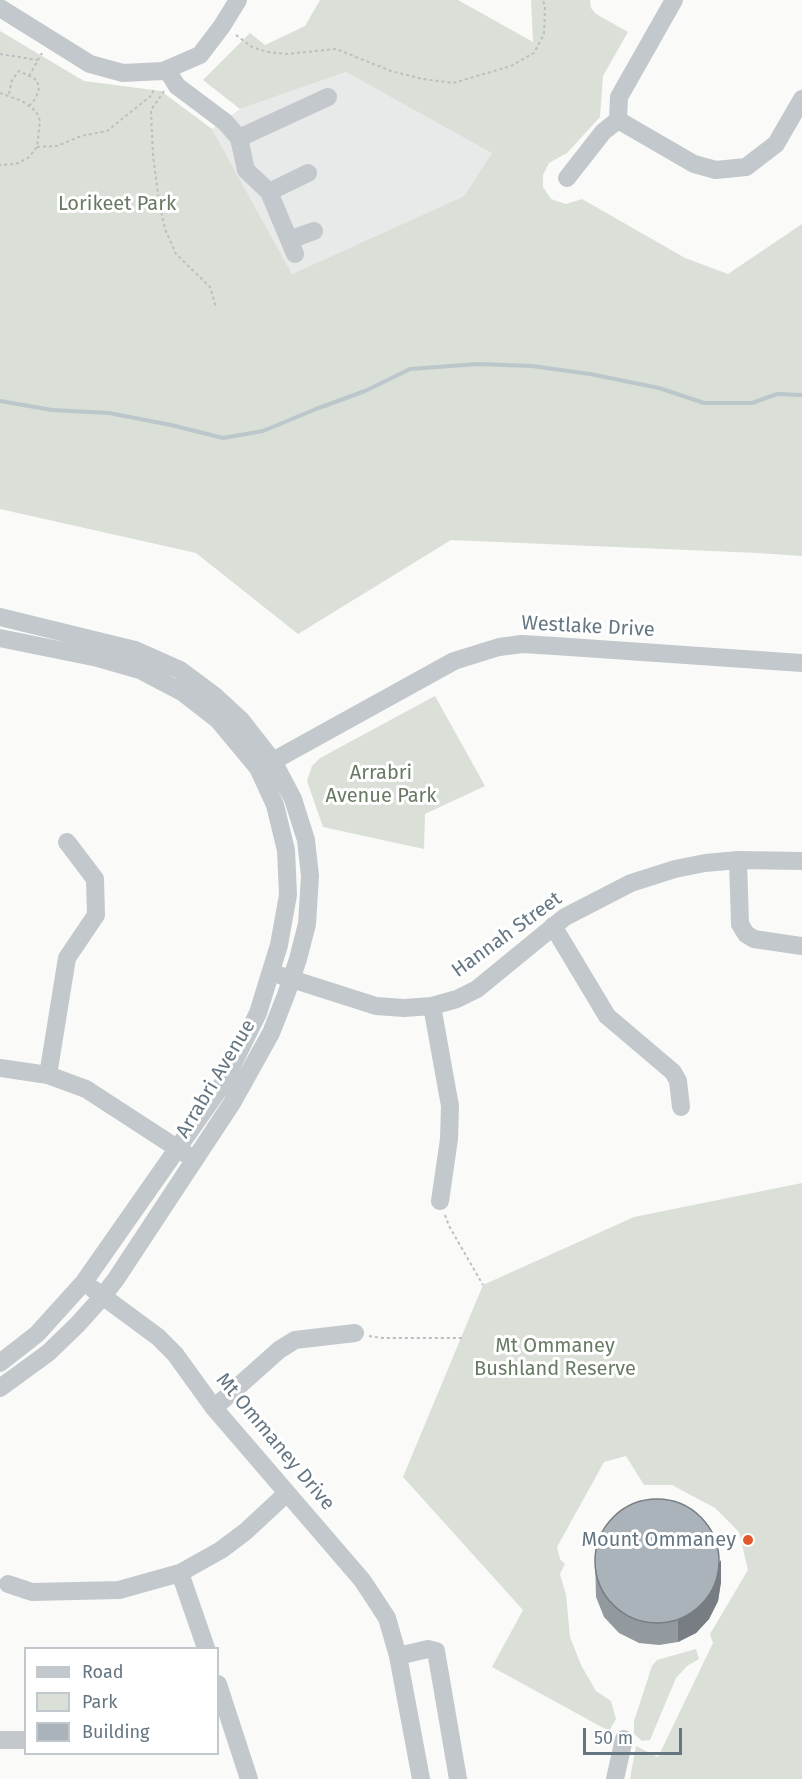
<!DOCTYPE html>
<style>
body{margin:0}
#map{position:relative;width:802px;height:1779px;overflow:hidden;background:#fafaf8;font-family:"Fira Sans",sans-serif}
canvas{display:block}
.legend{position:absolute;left:24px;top:1647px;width:195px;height:108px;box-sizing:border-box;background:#fff;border:2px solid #c1c8cd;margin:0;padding:8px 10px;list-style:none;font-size:18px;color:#657683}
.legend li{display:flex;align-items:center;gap:12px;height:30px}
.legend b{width:30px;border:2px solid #c1c8cd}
.scale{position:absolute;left:583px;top:1728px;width:99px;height:27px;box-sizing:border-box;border:3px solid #657683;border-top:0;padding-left:8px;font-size:18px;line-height:21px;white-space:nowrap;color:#657683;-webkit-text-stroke:4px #fff;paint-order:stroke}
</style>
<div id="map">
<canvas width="802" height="1779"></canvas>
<ul class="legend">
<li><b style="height:8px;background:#c3c8cc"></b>Road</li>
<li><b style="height:16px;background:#dadfd7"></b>Park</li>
<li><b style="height:16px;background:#aab3b9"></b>Building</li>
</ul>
<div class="scale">50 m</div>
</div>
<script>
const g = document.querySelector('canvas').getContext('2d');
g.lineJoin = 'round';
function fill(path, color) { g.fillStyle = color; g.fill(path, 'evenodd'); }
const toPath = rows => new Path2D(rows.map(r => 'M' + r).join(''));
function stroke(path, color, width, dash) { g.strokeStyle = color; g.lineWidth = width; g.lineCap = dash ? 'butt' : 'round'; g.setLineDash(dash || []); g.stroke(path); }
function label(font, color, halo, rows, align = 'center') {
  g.font = font + ' "Fira Sans",sans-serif'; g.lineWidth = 6; g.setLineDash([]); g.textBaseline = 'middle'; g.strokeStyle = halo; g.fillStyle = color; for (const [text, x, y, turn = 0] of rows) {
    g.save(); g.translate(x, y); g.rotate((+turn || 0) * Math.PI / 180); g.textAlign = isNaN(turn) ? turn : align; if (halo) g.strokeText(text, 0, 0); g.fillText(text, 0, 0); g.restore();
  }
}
fill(toPath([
 [346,72,493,152,464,196,292,274,212,129,240,109]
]), '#e8e9e9');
fill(toPath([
 [320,0,458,0,533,42,531,0,590,0,591,8,596,14,628,32,603,76,600,117,567,153,549,163,543,175,543,187,551,199,566,204,582,199,685,258,728,274,802,224,802,556,758,553,451,540,298,634,196,553,0,509,0,31,84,81,161,91,212,129,292,274,464,196,492,153,346,72,240,109,203,80,250,33,265,45,305,26],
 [435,696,485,786,425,814,424,849,323,827,307,781,312,766,320,758],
 [802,1183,802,1779,630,1779,636,1746,658,1757,713,1643,710,1634,748,1570,739,1532,715,1508,672,1485,644,1485,626,1456,604,1462,557,1547,560,1559,565,1564,560,1574,566,1595,570,1637,581,1665,596,1691,611,1701,616,1719,609,1731,492,1667,523,1610,403,1477,483,1285,634,1217],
 [696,1649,699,1659,687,1666,676,1678,650,1740,642,1741,634,1734,634,1721,652,1666,657,1660]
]), '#dadfd7');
stroke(toPath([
 [0,401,52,410,109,413,171,425,223,438,263,431,316,409,365,391,410,369,478,364,532,366,590,374,659,388,704,403,752,403,777,394,802,395]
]), '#bbc7cb', 4);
stroke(toPath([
 [236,35,252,47,267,52,286,54,336,49,391,71,423,79,453,83,511,66,534,53,544,34,545,7,543,0],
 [0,54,38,60],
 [29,76,42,53],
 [164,91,151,110,153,156,159,201,165,229,176,254,210,287,216,307],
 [0,93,22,101,36,111,40,121,37,147,28,158,16,164,0,165],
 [9,94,12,80,19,71,37,80,39,88,36,98,29,106],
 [37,147,57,146,81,136,107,131,152,95,154,87],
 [445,1215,449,1226,483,1285],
 [369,1336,382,1338,462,1338]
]), '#bbbfc2', 2, [3, 3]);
stroke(toPath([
 [0,8,90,64,123,73,163,71,200,55,222,26,238,0],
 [167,70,177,86,225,122,239,138,328,97],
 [618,120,694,164,716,170,746,167,776,144,802,99],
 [239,138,246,170,269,192,308,173],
 [567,178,603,132,618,120,619,97,674,0],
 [269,192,295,254],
 [289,240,314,231],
 [0,617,135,650,180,670,215,696,241,720,273,761,293,799,306,840,310,876,307,924,298,959,286,995,271,1033,232,1103,116,1279,103,1296,78,1324,48,1353,0,1388],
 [0,638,98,658,140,670,182,692,218,720,258,768,275,805,286,850,288,895,279,945,258,1013,224,1082,84,1282,37,1334,0,1363],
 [264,766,454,661,499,647,522,644,555,646,802,663],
 [738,860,740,924,746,934,754,939,802,946],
 [553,926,607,1016,673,1072,678,1081,681,1107],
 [282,976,376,1006,404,1008,432,1006,457,999,477,989,565,917,631,883,675,869,705,863,738,860,802,861],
 [432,1006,450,1106,449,1139,440,1201],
 [0,1068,48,1075,86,1089,186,1154],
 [48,1075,67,958,96,915,95,879,67,842],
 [93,1289,158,1337,175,1354,214,1408,362,1580,374,1598,387,1618,398,1656,421,1779],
 [214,1408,279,1350,295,1340,355,1333],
 [180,1573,206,1648],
 [8,1584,32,1592,119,1590,180,1573,221,1550,245,1532,287,1493],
 [398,1656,428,1649,436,1651,458,1779],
 [218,1684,249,1779],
 [0,1740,26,1740],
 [615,1779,624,1739]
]), '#c3c8cc', 18);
fill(toPath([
 [595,1553,721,1582,718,1601,709,1619,696,1633,678,1642,659,1645,639,1643,619,1633,604,1617,596,1597]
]), '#929a9f');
fill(toPath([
 [721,1560,721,1582,718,1601,709,1619,696,1633,678,1642,678,1621]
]), '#777d82');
const building = toPath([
 '595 1561a62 62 0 1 1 124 0a62 62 0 1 1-124 0Z'
]);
fill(building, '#aab3b9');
stroke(building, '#777d82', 1.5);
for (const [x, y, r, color] of [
 [748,1540,6,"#e4572e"]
]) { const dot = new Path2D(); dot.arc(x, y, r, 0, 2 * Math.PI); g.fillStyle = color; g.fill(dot); stroke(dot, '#fff', 2); }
label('20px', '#687a64', '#fff', [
 ["Lorikeet Park",117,204],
 ["Arrabri",381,773],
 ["Avenue Park",381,796],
 ["Mt Ommaney",555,1346],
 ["Bushland Reserve",555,1369]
]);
label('20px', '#657683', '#fff', [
 ["Westlake Drive",588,627,3],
 ["Hannah Street",507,935,-36],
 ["Arrabri Avenue",216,1079,-59],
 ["Mt Ommaney Drive",275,1442,50]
]);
label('20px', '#657683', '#fff', [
 ["Mount Ommaney",736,1540]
], 'right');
</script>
